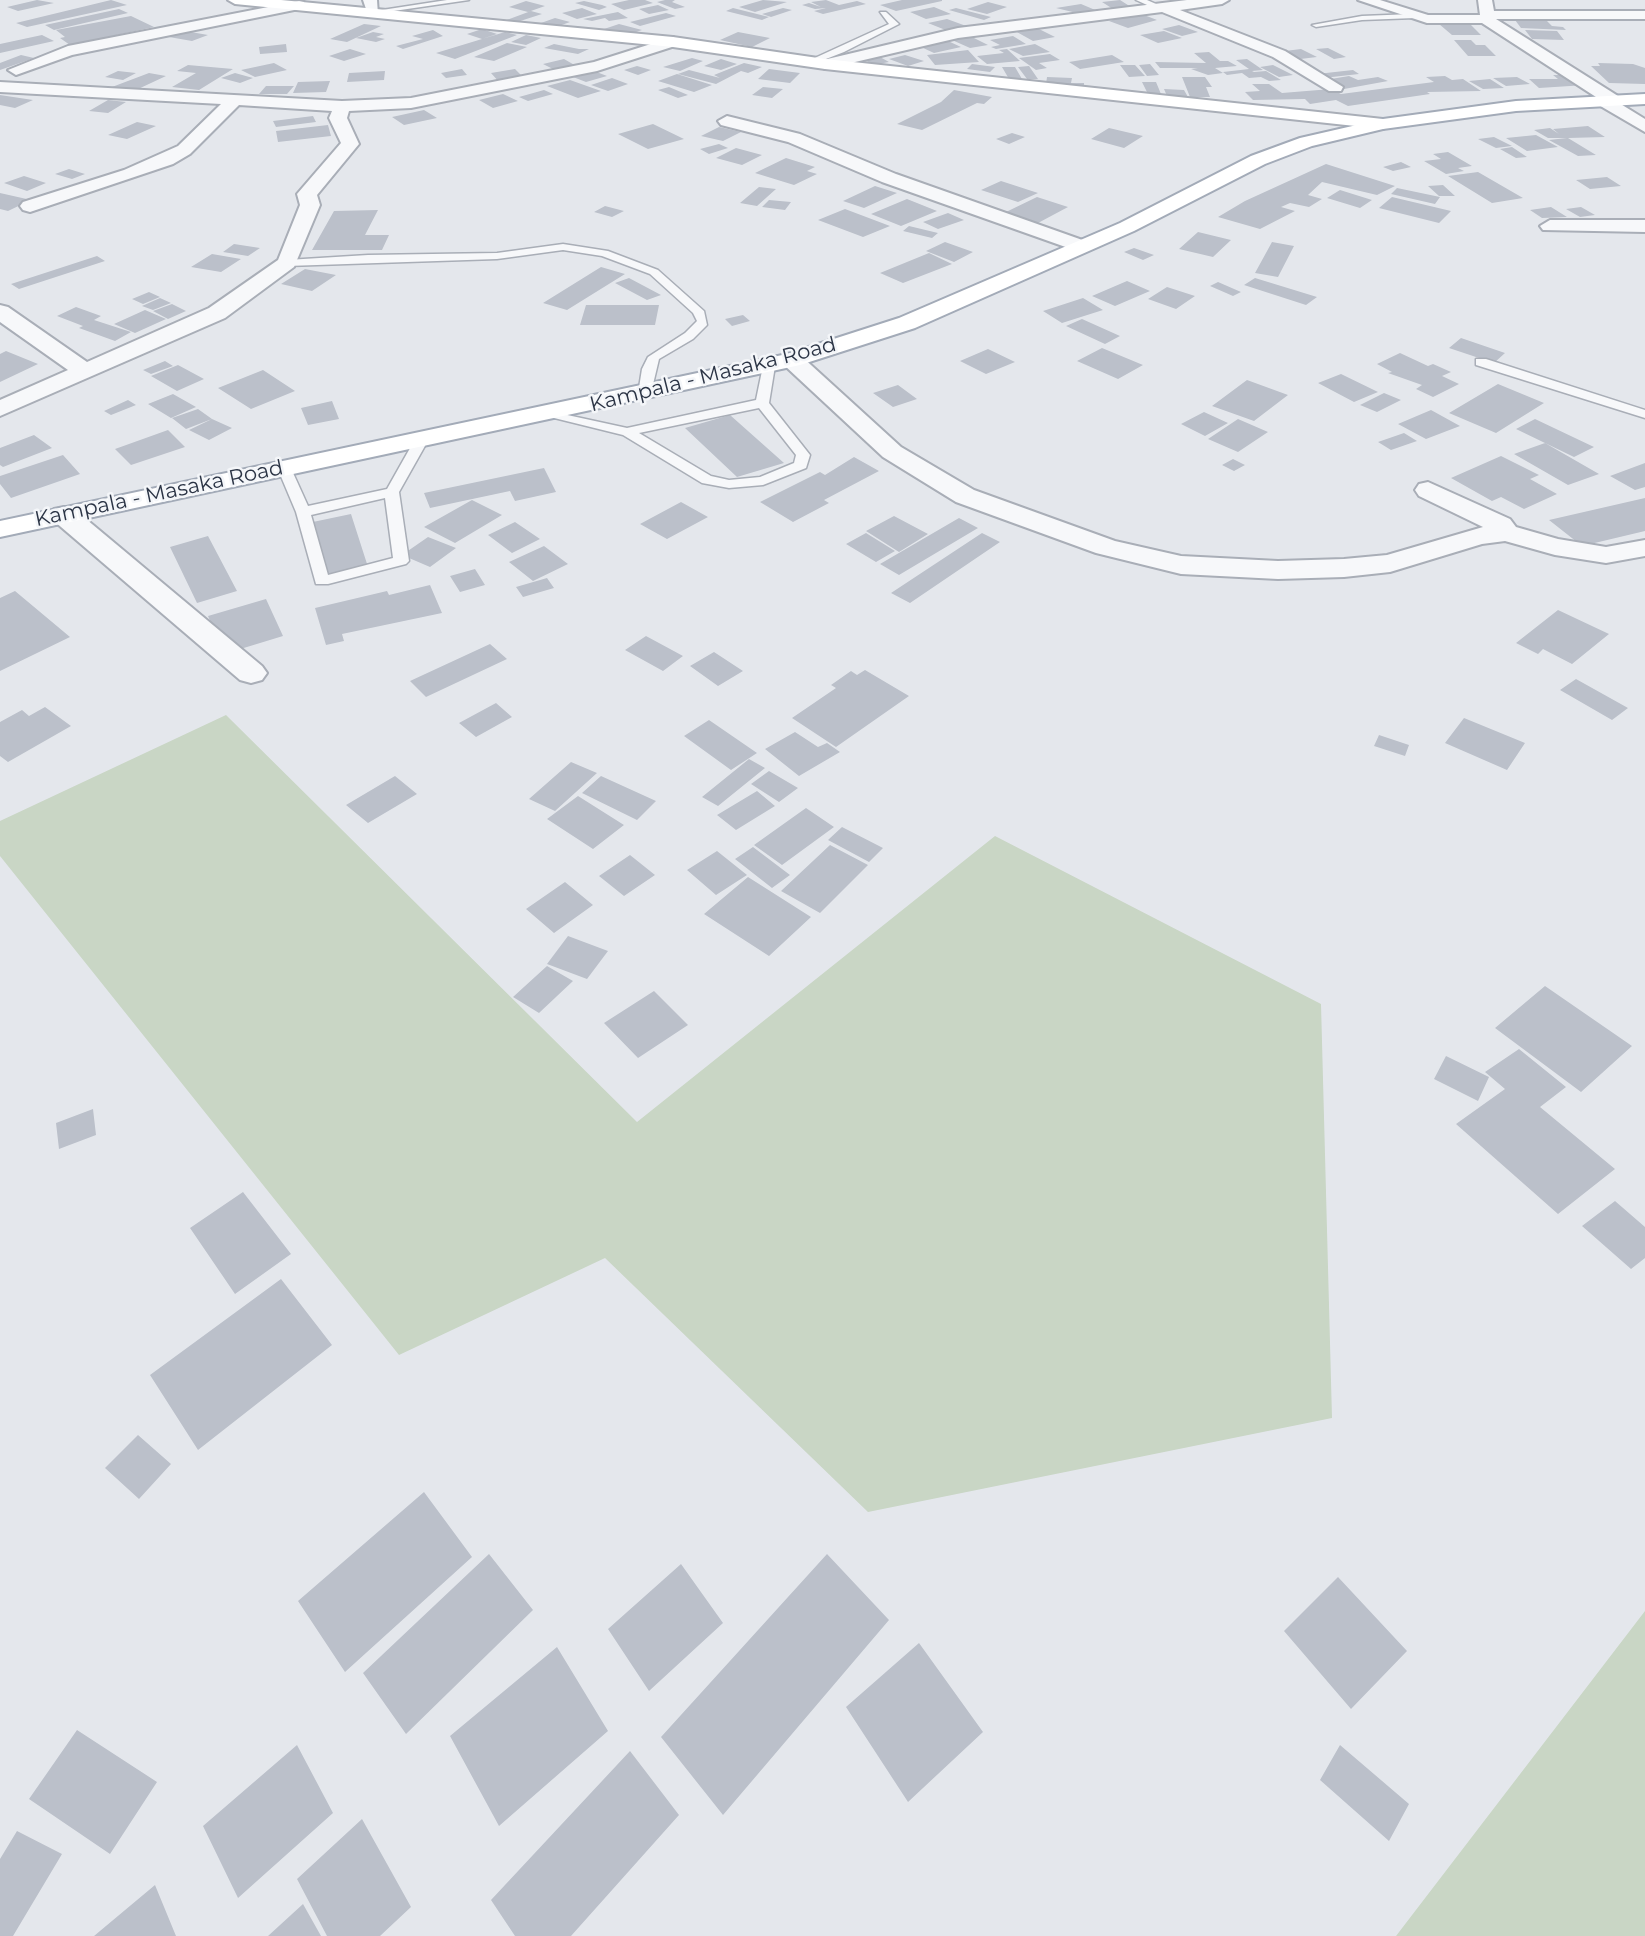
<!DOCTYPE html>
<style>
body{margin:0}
canvas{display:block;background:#e4e7ec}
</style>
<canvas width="1645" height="1936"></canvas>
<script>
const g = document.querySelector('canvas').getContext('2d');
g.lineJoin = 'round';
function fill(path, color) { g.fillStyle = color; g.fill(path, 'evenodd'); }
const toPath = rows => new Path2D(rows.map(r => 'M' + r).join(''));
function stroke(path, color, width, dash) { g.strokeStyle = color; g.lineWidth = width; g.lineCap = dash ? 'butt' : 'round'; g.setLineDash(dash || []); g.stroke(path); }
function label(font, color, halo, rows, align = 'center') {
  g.font = font + ' Montserrat,sans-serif'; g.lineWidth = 5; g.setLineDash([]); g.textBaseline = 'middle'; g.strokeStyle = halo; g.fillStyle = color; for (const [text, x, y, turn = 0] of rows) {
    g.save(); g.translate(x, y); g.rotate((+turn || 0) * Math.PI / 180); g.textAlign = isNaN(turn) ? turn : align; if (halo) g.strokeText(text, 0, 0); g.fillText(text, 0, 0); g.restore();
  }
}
fill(toPath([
 [226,715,637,1122,995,836,1321,1004,1332,1418,868,1512,605,1258,399,1355,0,856,0,821],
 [1645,1611,1645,1936,1396,1936]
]), '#c9d6c5');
fill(toPath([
 [37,0,54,3,18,11,7,7],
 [111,0,127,5,27,27,16,23],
 [629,0,645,0,653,3,624,10,611,4],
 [665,0,675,0,672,2,685,7,675,9,657,2],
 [763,0,787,2,755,12,739,7],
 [826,0,839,5,857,1,866,4,823,14,814,11,826,8,815,9,802,5,809,3,821,7,811,2],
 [902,0,942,0,942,1,896,11,880,5],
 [1120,0,1131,7,1113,9,1102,2],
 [526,1,545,6,528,12,509,7],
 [584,1,602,5,607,7,599,10,575,3],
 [988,2,1007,7,987,14,967,9],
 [1081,4,1100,12,1085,15,1056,8],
 [658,5,669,10,649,14,639,9],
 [934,7,951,14,926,19,910,12],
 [582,8,597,14,577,19,562,13],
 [733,8,769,17,762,20,726,11],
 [783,8,792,10,771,17,762,14],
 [956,8,991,17,984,20,949,10],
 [119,9,128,13,54,30,45,25],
 [531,11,542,14,514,23,504,21],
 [618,12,628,18,609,21,605,18,592,21,583,19],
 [666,13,676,16,640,26,630,22],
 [1139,13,1157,20,1128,28,1109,21],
 [131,16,154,27,70,45,60,38,65,37,56,30],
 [555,18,570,22,556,27,541,23],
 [947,19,969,27,980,25,987,28,948,31,928,23],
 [1515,20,1547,21,1552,26,1563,27,1566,30,1521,28],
 [364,24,381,26,347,42,330,39],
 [619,24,642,30,627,35,604,29],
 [1439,24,1471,25,1481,35,1452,35],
 [1179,25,1198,32,1182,36,1162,29],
 [1037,28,1055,37,1033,41,1015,31],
 [482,29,497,34,482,39,467,34],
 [433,30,443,36,403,49,396,46,423,39,412,36],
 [1525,30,1557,31,1564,40,1532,39],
 [185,31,208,35,192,41,169,37],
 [1164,31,1182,38,1158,43,1140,35],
 [373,32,384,34,376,37,385,39,376,42,356,38],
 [505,32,517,35,455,59,436,53],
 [738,32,770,38,752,47,720,40],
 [42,35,54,41,0,53,0,44],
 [526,35,541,38,526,45,511,42],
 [970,36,988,45,970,48,952,40],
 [1013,36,1026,44,996,49,991,47,1000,45,990,40],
 [1454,40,1471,40,1476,45,1485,45,1496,56,1468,56],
 [948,41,961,47,934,53,921,47],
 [507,43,527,47,494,61,474,57],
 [286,44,287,52,260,54,259,47],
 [554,44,579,49,589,49,578,54,544,48],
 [1035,44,1050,52,1023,56,1009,49],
 [1328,48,1346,57,1334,59,1316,49],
 [350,49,366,54,344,61,329,56],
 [1007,49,1020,61,987,64,977,56,1004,53,999,50],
 [1301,49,1317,57,1292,60,1277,52],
 [968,50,979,62,935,65,927,55],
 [1209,52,1220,61,1228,61,1237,66,1215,68,1223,73,1208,75,1191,69,1198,68,1160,68,1155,62,1206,63,1194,53],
 [1050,54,1060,60,1039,63,1047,68,1036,70,1019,58],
 [21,55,34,58,0,70,0,63],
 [905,55,924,61,908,66,889,59],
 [1112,55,1124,62,1080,69,1069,62],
 [880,57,889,62,873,65,864,59],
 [692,58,703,61,680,71,663,67],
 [564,59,578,67,557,71,543,64],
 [721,59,737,64,721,70,704,66],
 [1247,59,1263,70,1252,71,1254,72,1266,71,1281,80,1269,81,1261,77,1249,78,1242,73,1227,75,1223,72,1249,69,1236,60],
 [274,63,287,70,255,77,241,70],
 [744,63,762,67,748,73,741,71,716,84,678,74,689,70,720,78,714,75],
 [1598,63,1633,64,1645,68,1645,84,1609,83,1591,66,1600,66],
 [972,64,995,67,990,72,967,69],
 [1150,64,1159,75,1147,76,1139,65],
 [188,65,233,69,199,90,172,87,196,73,177,71],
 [1120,65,1135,65,1145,76,1129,77],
 [1273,65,1293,75,1279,77,1260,67],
 [637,66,651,70,638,75,624,70],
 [1029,66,1038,79,1027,79,1018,67],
 [1002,67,1015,67,1022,79,1009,79],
 [462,69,467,75,446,78,441,73],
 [515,69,524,78,499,82,491,73],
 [769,69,800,73,790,83,758,79],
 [1353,70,1359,74,1323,78,1317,74],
 [118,71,136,73,123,80,105,77],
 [385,71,384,80,347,82,349,73],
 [594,71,607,76,586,82,573,77],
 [149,73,166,76,136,90,112,87],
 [235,73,253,78,240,83,221,78],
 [677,74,712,85,694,92,658,81],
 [1553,75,1566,75,1586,85,1539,88,1529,79,1558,79],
 [1349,76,1358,80,1378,77,1388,81,1344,89,1325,80],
 [1445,76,1452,80,1463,79,1481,91,1427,92,1430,94,1348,106,1336,100,1310,104,1305,99,1253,100,1245,92,1260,91,1252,84,1269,84,1282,93,1331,89,1341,94,1434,82,1426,77],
 [1047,77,1072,78,1071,83,1084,83,1084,86,1046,84],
 [1182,77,1205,77,1212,87,1206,87,1210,97,1190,97],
 [1517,77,1530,84,1506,86,1493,78],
 [612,78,628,84,608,91,591,85],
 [1490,79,1504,88,1483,89,1469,81],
 [570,80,601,91,578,98,547,86],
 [330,81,326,92,293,93,298,82],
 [1142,82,1156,82,1161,94,1148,94],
 [266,86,294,86,287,94,259,94],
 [669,87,688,95,678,98,658,90],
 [763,87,783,89,772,98,752,95],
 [1164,89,1184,90,1188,97,1167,96],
 [544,90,553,94,528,101,519,97],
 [954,90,992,97,984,104,977,103,922,130,897,124,941,102],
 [503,94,518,101,493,108,479,100],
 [0,95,33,100,15,108,0,105],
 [108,100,126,102,108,113,89,111],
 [424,110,437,118,404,125,392,117],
 [313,116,316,122,276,127,273,121],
 [137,122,156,126,127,139,108,135],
 [653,124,684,139,648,149,618,134],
 [328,125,331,136,278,142,276,131],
 [1588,126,1605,137,1568,138,1596,155,1578,156,1549,140,1567,138,1548,138,1534,130,1550,128,1559,134,1553,129],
 [719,127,741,132,723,141,701,136],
 [1109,128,1143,136,1124,148,1091,139],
 [1012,133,1025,137,1009,144,996,139],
 [1536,135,1558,147,1527,151,1506,138],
 [1494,137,1512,146,1496,148,1478,139],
 [719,144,728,148,709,154,700,149],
 [1512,147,1527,157,1516,158,1500,149],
 [736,148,762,155,742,165,716,158],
 [1448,152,1472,166,1458,168,1464,171,1446,174,1424,161,1441,159,1433,154],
 [786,158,815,167,807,171,817,174,794,185,755,173],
 [1401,162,1411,167,1393,171,1383,167],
 [1326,164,1395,186,1377,195,1322,182,1308,195,1322,199,1309,207,1290,203,1281,207,1295,211,1260,229,1218,217,1245,201],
 [69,169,85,174,72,179,55,174],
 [1478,172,1523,198,1492,203,1448,176],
 [24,176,46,183,27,191,4,183],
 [1607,177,1621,186,1590,189,1576,180],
 [1001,181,1038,193,1018,202,981,190],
 [1443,185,1455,196,1439,196,1428,186],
 [875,186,897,193,864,208,843,201],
 [759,187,776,189,757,206,740,203],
 [1397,188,1440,197,1435,204,1391,194],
 [1340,190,1372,200,1360,208,1327,198],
 [0,193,31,200,8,211,0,209],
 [1037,197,1068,207,1038,223,1006,212],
 [1392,197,1451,211,1439,223,1379,208],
 [907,199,937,211,901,226,871,214],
 [769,200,791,202,785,210,762,207],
 [605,206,624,211,612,217,594,212],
 [1551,207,1567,217,1542,218,1530,210],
 [1581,207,1595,215,1580,217,1566,209],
 [845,209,890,226,863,237,818,220],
 [378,210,365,235,389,235,382,250,312,250,334,211],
 [948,213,964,220,938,229,923,222],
 [909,226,938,233,932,238,903,231],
 [1198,232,1231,240,1213,257,1179,249],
 [945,242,973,252,954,262,926,251],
 [1272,242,1294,246,1278,277,1255,273],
 [234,244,260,248,248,256,223,252],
 [1134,248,1154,255,1143,260,1124,252],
 [929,253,952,264,903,283,880,273],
 [212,254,241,259,221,272,191,267],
 [97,256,105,261,19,289,11,284],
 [601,267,625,274,567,310,543,303],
 [305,269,336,275,312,291,281,284],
 [629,278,661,295,647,300,615,283],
 [1255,278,1317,297,1306,305,1244,285],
 [1127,281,1150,291,1115,306,1092,296],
 [1218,282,1241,292,1233,296,1210,286],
 [1167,287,1195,296,1176,309,1148,299],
 [149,292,160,297,143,304,132,299],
 [160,298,171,303,153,310,142,306],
 [1083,298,1103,310,1062,323,1043,311],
 [172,304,186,311,168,319,153,311],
 [586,305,659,305,655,325,580,325],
 [76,307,101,316,94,320,131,332,115,341,79,328,83,326,57,316],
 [145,310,166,319,135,333,114,324],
 [743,315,750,321,732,326,725,319],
 [1082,319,1120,336,1105,344,1066,326],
 [1461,338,1505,353,1494,363,1449,348],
 [1102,348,1143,365,1118,379,1077,361],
 [988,349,1015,362,986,374,960,361],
 [6,351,38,364,0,382,0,354],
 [1400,353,1428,366,1433,364,1451,372,1442,376,1459,384,1433,397,1416,389,1422,385,1388,373,1392,372,1377,364],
 [165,361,173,366,151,374,143,370],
 [178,365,204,379,177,391,151,376],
 [263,370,295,391,251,409,218,388],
 [1341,374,1378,392,1354,402,1318,383],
 [1247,380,1288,395,1254,421,1212,406],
 [1498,384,1544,403,1496,433,1449,413],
 [898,385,917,399,893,407,873,393],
 [1384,393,1401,400,1377,412,1360,405],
 [173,394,196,407,171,418,148,404],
 [128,400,136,405,111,415,104,411],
 [332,401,339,419,308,425,301,408],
 [198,409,212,419,186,429,172,418],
 [1431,410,1460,426,1426,439,1398,424],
 [1204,412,1228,423,1205,436,1181,424],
 [730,415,784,463,737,477,685,428],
 [212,419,232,428,209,440,189,430],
 [1238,419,1268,432,1238,452,1208,439],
 [1535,419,1594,447,1574,457,1516,429],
 [168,430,185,447,131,465,115,449],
 [1404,433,1417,441,1391,450,1378,442],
 [34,435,52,448,3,467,0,465,0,448],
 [1545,443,1599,474,1568,485,1514,454],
 [63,455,80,474,11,498,0,484,0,476],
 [1501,456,1539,475,1530,479,1557,494,1524,509,1501,497,1492,501,1451,478],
 [854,457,879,471,824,500,829,503,793,522,760,502,820,472,825,475],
 [1233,459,1245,465,1234,471,1222,465],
 [1645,463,1645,487,1635,490,1610,476],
 [544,468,556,492,515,501,510,491,430,508,424,493],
 [1645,498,1645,531,1582,546,1549,520],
 [472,500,502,515,455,543,424,527],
 [681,502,708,517,667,539,640,524],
 [351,514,368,567,325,576,308,523],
 [894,516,928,534,899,552,866,531],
 [959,518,978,528,899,575,880,564],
 [515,522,540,539,512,553,488,535],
 [866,533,895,551,876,562,846,544],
 [982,533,1000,542,910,603,891,593],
 [208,536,237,591,197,603,170,547],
 [428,537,456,548,430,567,402,555],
 [544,546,568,564,533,581,509,562],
 [475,569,485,585,460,592,450,576],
 [547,578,554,588,523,597,516,587],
 [430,585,442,613,342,634,344,641,326,645,315,608,387,591,389,595],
 [15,591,70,637,0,671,0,598],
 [266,599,283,636,224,654,208,616],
 [1558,610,1609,634,1572,664,1543,649,1538,654,1516,643],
 [646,636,683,656,663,671,625,650],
 [490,644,507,659,426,697,410,681],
 [714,652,743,671,718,686,690,666],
 [865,670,909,696,836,747,792,718,836,688,831,685,851,671,857,675],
 [1576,679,1628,708,1612,720,1560,690],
 [496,703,512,717,476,737,459,723],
 [45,707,71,726,8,762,0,756,0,722,22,710,29,716],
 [1464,718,1525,743,1507,770,1445,743],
 [709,720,757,753,731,770,684,736],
 [795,732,818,747,827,743,840,752,799,776,765,749],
 [1379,735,1409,745,1405,756,1374,746],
 [749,759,765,768,718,806,702,797],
 [571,762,597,773,555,811,529,799],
 [769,771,798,788,779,802,751,784],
 [395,776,417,794,368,823,346,805],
 [601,776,656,801,637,820,582,793],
 [757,791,775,806,736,830,717,815],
 [578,796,624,825,593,849,547,819],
 [806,808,834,827,782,865,754,845],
 [842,827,883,848,869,862,828,840],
 [830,845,868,865,820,913,781,891],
 [753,847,790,875,772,888,735,859],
 [717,851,747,875,716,895,687,870],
 [630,855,655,875,624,896,599,876],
 [748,877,811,917,769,956,704,914],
 [565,882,593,905,554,933,526,909],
 [568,936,608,951,587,979,547,964],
 [547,966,573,981,539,1013,513,997],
 [1545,986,1632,1046,1581,1092,1495,1028],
 [654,991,688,1025,638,1058,604,1023],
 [1519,1049,1566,1087,1540,1107,1615,1169,1558,1214,1456,1124,1505,1089,1485,1072],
 [1446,1056,1489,1077,1478,1101,1434,1079],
 [93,1109,96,1135,59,1149,56,1123],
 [243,1192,291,1254,235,1294,190,1228],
 [1615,1201,1645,1227,1645,1258,1631,1269,1582,1226],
 [281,1279,332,1345,198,1450,150,1375],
 [138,1435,171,1464,139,1499,105,1468],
 [424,1492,472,1557,345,1672,298,1601],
 [489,1554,533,1610,406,1734,363,1673],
 [827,1554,889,1620,723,1815,661,1737],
 [681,1564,723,1623,649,1691,608,1629],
 [1338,1577,1407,1651,1351,1709,1284,1631],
 [919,1643,983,1732,908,1802,846,1707],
 [557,1647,608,1731,499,1826,450,1736],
 [77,1730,157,1782,110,1854,29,1799],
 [297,1745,333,1813,238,1898,203,1826],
 [1340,1745,1409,1804,1389,1841,1320,1780],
 [630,1751,679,1815,571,1936,515,1936,491,1900],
 [362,1819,411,1907,380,1936,327,1936,297,1879],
 [17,1831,62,1854,13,1936,0,1936,0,1859],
 [155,1885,176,1936,94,1936],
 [303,1904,321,1936,268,1936]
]), '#bbc0ca');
const lane = toPath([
 [447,0,469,0,373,14,369,12,447,0],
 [1136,0,1147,0,1163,7,1156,9,1136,0],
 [880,12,886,12,899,24,844,52,813,64,806,62,889,24,880,12],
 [1412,14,1415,18,1362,20,1316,27,1312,25,1362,16,1412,14],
 [563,244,608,251,658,270,704,311,707,325,693,339,659,359,650,397,638,394,642,369,648,357,685,333,697,321,693,313,650,274,602,256,563,250,497,259,287,266,281,263,287,260,368,255,497,253,563,244],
 [1476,359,1486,359,1645,410,1645,418,1476,365,1476,359],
 [769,362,775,366,769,403,810,455,806,468,763,485,729,488,702,483,623,435,542,415,549,411,627,428,756,400,763,366,769,362],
 [759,408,796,455,794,463,760,477,729,480,711,476,639,433,759,408],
 [418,434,430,437,399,492,409,561,406,564,328,584,316,584,296,512,277,467,289,464,308,506,387,489,418,434],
 [385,498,393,558,328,575,311,515,385,498]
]);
const street = toPath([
 [363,0,377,0,378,15,368,15,363,0],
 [1187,0,1229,0,1222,4,1180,10,1285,51,1343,87,1341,91,1329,91,1273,57,1162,12,958,38,825,69,817,64,819,61,958,28,1187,0],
 [1358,0,1380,0,1428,15,1480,15,1478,0,1492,0,1494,11,1645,11,1645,19,1496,19,1618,96,1619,103,1645,119,1645,132,1597,104,1596,97,1482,23,1427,23,1358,0],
 [299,1,304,2,304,8,72,55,16,75,8,70,68,46,299,1],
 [673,37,681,42,678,45,597,71,411,108,349,111,347,118,359,144,317,195,320,205,294,267,225,318,0,416,0,400,68,370,0,322,0,305,8,307,87,362,209,308,278,260,300,205,297,194,341,143,329,118,332,111,239,105,190,154,173,164,30,212,23,210,20,206,23,202,124,170,178,146,221,104,0,92,0,82,342,101,411,98,594,62,673,37],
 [727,116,800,134,896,174,1088,242,1091,246,1081,252,1074,250,882,182,788,142,721,125,718,121,727,116],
 [1550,220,1645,220,1645,232,1543,230,1540,226,1550,220],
 [792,353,800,355,901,447,974,490,1115,541,1181,556,1278,561,1344,559,1387,555,1483,527,1419,496,1415,490,1419,484,1428,482,1510,519,1516,527,1558,539,1606,547,1645,540,1645,556,1606,563,1555,555,1505,541,1482,544,1390,572,1344,577,1278,579,1181,574,1096,553,956,502,883,457,784,365,780,360,784,355,792,353],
 [64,507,74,509,262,666,267,673,262,680,251,683,240,680,54,521,50,515,54,509,64,507]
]);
const secondary = toPath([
 [228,0,281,0,673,37,825,59,1383,119,1392,124,1383,129,825,69,673,47,235,4,228,0]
]);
const primary = toPath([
 [1645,94,1645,104,1516,111,1383,129,1312,146,1265,164,1134,231,915,328,800,365,0,537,0,521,787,354,899,318,1120,223,1251,156,1300,138,1383,119,1516,101,1645,94]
]);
stroke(lane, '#a9aeb7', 3);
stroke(street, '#a9aeb7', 4);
stroke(secondary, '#a9aeb7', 4);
stroke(primary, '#a3abb8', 4);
fill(lane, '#f7f8fa');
fill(street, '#f7f8fa');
fill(secondary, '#fff');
fill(primary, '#fff');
label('21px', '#2b3445', '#f4f6f9', [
 ["Kampala - Masaka Road",713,375,-14],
 ["Kampala - Masaka Road",159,494,-12]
]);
</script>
